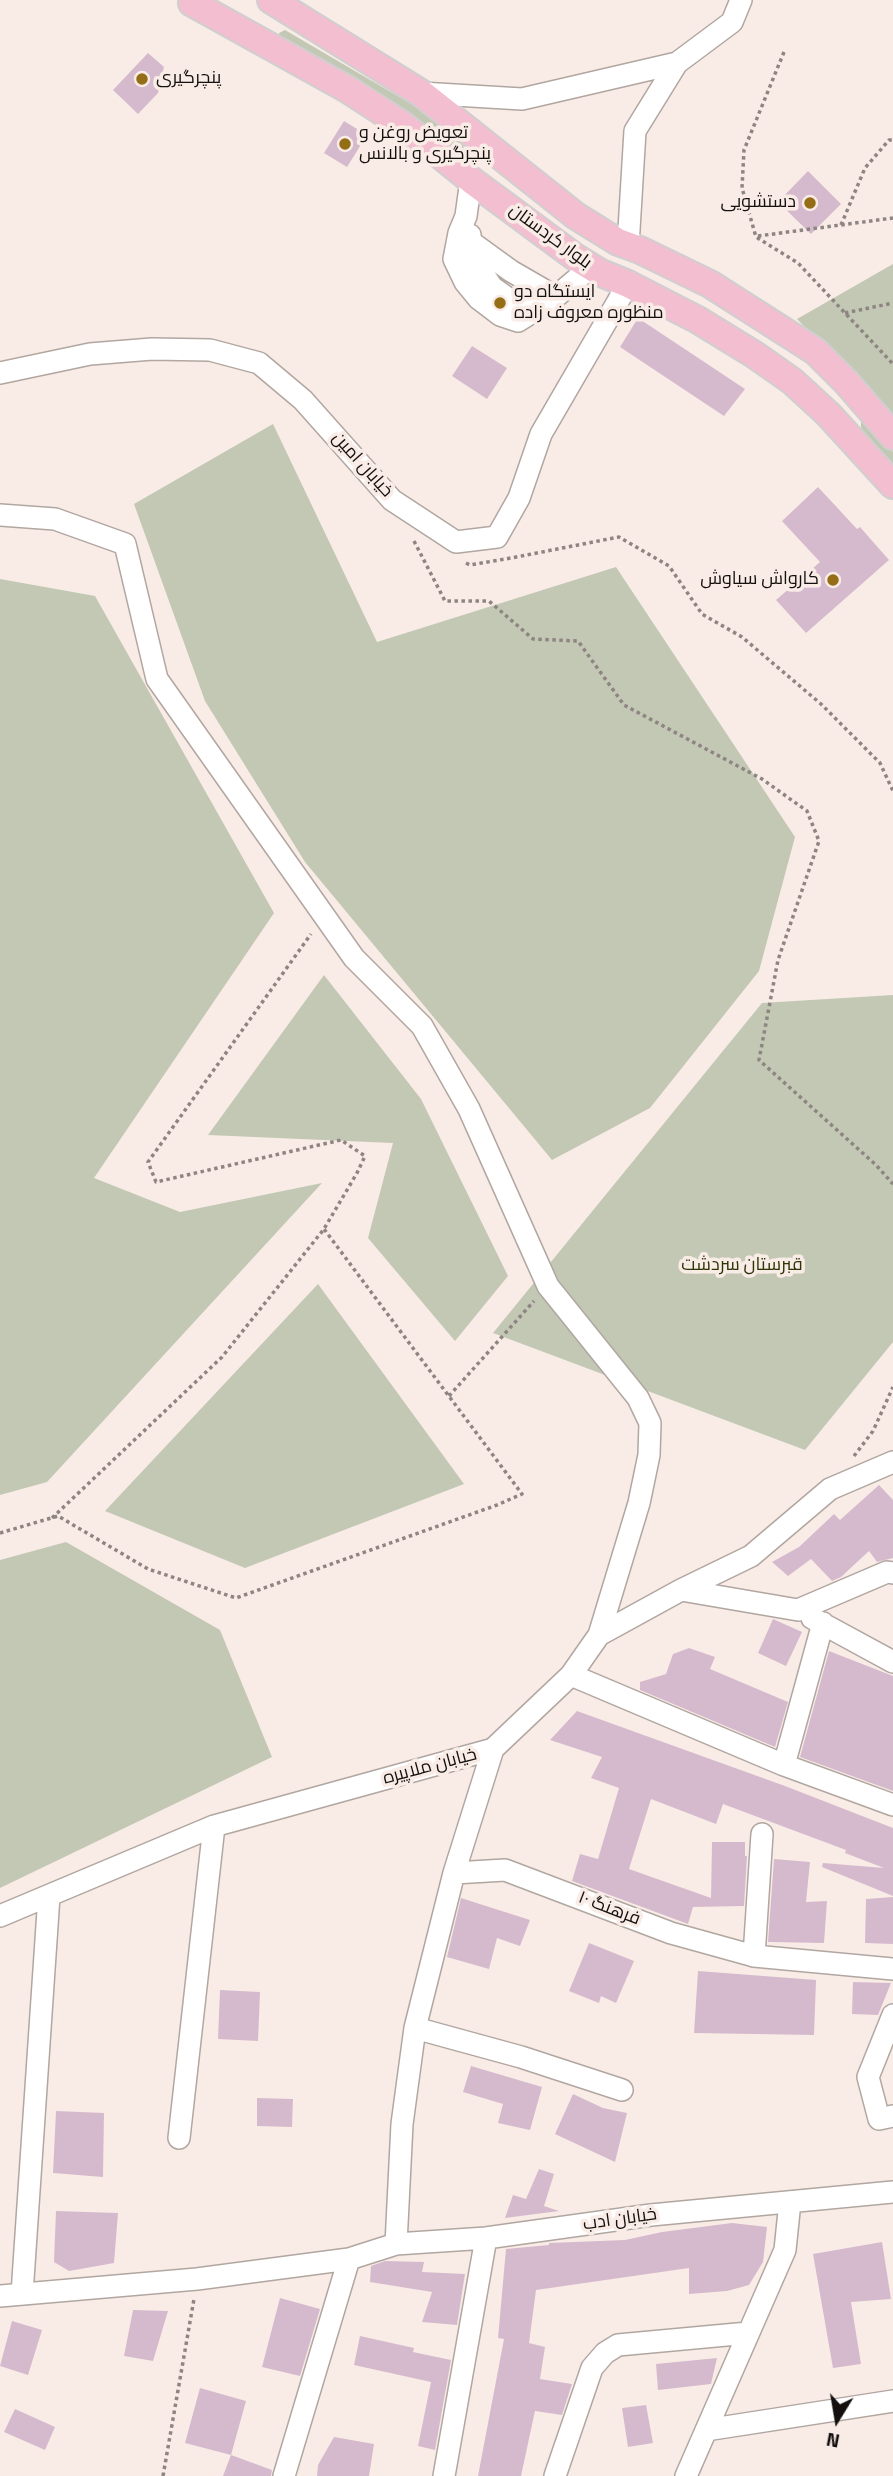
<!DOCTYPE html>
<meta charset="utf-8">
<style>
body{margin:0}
#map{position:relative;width:893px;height:2476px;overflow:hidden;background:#f9ece7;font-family:"Titillium Web",sans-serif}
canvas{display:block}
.north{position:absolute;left:802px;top:2385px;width:70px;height:70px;-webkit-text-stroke:5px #f9ece7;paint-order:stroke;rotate:191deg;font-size:19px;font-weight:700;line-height:28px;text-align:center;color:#14100e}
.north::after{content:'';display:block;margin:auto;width:24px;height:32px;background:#14100e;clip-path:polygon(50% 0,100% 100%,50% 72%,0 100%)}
</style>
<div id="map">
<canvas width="893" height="2476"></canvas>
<div class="north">N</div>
</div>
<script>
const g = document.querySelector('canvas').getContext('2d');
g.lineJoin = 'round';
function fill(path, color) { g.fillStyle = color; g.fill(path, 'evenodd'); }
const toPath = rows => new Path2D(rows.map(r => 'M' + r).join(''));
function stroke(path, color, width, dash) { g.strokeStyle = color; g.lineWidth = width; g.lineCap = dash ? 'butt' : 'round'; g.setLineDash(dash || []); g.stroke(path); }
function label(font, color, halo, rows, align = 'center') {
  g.font = font + ' "Titillium Web",Cairo,sans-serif'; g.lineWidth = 7; g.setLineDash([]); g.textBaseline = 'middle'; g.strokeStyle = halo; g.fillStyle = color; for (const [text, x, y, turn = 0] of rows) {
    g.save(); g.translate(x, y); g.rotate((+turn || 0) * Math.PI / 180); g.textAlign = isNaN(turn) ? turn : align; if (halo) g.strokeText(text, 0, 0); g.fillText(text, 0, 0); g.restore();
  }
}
fill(toPath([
 [285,30,413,105,464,144,463,150,457,151,402,108,280,38,279,33],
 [893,264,893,420,797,319],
 [861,422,868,422,893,452,893,466,861,428],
 [273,424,377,642,616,567,795,837,759,971,650,1108,552,1160,305,862,205,701,134,504],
 [0,579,95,596,274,913,94,1178,180,1212,322,1183,47,1482,0,1495],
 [324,975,421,1099,508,1276,455,1341,368,1238,393,1143,208,1135],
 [893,995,893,1342,805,1450,493,1333,762,1003],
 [318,1284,464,1484,245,1568,105,1511],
 [66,1542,220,1630,272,1757,0,1888,0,1560]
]), '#c2c8b3');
fill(toPath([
 [148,53,164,67,158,93,138,114,113,90],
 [344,121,367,135,347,167,324,153],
 [808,171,841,204,811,234,778,202],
 [638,318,745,389,724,416,620,347],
 [472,346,507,368,487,399,452,376],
 [818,487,857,529,860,527,889,560,806,633,776,600,820,562,782,521],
 [879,1485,893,1500,893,1558,877,1562,869,1551,841,1577,832,1581,811,1559,788,1576,772,1562,799,1547,834,1514,840,1520],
 [773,1619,802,1632,786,1666,758,1653],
 [689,1648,715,1657,710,1669,788,1702,775,1747,640,1690,640,1682,666,1674,673,1654],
 [829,1651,893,1676,893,1791,800,1757],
 [577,1711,785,1786,893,1828,893,1896,822,1867,823,1863,884,1868,845,1853,846,1850,723,1804,716,1824,651,1799,629,1869,711,1898,712,1842,745,1842,745,1856,747,1856,744,1906,693,1907,688,1924,572,1881,580,1854,598,1859,619,1788,591,1778,602,1757,550,1740],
 [774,1859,810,1862,806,1902,827,1901,824,1943,768,1942],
 [893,1897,893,1944,865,1943,866,1899],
 [461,1898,530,1920,520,1946,497,1938,489,1969,447,1957],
 [589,1943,634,1961,616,2003,601,1996,599,2003,569,1991],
 [698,1971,816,1980,814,2035,694,2033],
 [853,1982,891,1983,878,2015,852,2014],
 [220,1990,260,1992,258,2041,218,2039],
 [471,2066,542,2087,530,2130,498,2123,503,2104,463,2092],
 [573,2094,603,2108,627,2113,615,2162,555,2134],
 [257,2098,293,2099,292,2127,257,2126],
 [56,2111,104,2113,103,2177,53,2173],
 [539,2169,554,2174,544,2206,559,2211,505,2218,513,2195,526,2199],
 [56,2211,118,2213,114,2263,69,2271,54,2262],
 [732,2223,767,2227,763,2262,749,2285,727,2291,689,2294,689,2268,536,2290,529,2343,545,2347,540,2379,572,2384,562,2415,535,2411,521,2476,478,2476,504,2339,498,2338,506,2249,549,2245,549,2243,625,2240,662,2232],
 [882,2242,891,2299,851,2302,861,2364,833,2368,813,2254],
 [385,2261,424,2262,422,2272,465,2274,457,2325,422,2322,432,2292,370,2282,371,2266],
 [280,2298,320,2309,300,2376,262,2367],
 [133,2310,168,2311,153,2361,124,2356],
 [12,2321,42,2330,28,2375,0,2366],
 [360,2336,414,2348,413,2352,451,2360,435,2450,418,2446,431,2382,354,2365],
 [717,2358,711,2384,658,2390,656,2364],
 [200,2388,246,2401,231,2455,185,2443],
 [646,2405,653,2443,628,2447,622,2408],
 [15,2409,55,2427,45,2450,4,2432],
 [334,2437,374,2444,369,2476,317,2476,318,2465],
 [231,2455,272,2470,271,2476,223,2476]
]), '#d5bacd');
const minor = toPath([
 [421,93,522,99,677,63],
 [471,180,466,216,459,233,454,259,465,282,479,299,500,315,518,321,553,299],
 [470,235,471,242,511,271,556,297],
 [471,242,473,259,492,287,520,307,553,299,591,267],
 [628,246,635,131,677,63,732,22,741,0],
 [0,373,90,354,152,349,210,350,259,363,303,400,392,500,456,542,497,537,519,498,541,434,628,284],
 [0,515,55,519,125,544,157,679,354,958,422,1026,469,1109,548,1286,638,1398,650,1423,649,1455,639,1503,599,1635],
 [681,1590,798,1610,887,1572,893,1573],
 [812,1618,893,1662],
 [571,1675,784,1765,893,1805],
 [493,1749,454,1873,505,1870,671,1933,754,1956,893,1969],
 [784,1765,823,1623],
 [0,1916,214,1826,493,1749,571,1675,599,1635,681,1590,751,1556,830,1489,893,1462],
 [754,1956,762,1834],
 [893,2015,868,2077,879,2119,893,2116],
 [415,2028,521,2057,622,2090],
 [179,2138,214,1826],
 [396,2244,402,2124,415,2028,454,1873],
 [22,2294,49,1896],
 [0,2296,197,2279,349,2259,396,2244,486,2238,651,2215,893,2192],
 [706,2430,893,2401],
 [284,2476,349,2259],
 [444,2476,486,2238],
 [555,2476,592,2368,605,2353,618,2345,748,2333],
 [686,2476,785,2250,790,2202]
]);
const major = toPath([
 [271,0,421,93,576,216,618,242,640,250,710,284,815,351,847,383,893,436],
 [192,3,347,89,404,126,471,180,575,257,601,273,628,284,698,320,755,355,792,381,828,414,893,485]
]);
stroke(minor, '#b1a6a0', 24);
stroke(major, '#d0cfcf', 30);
stroke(toPath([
 [784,52,744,150,742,188,756,237,798,263,893,364],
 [841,225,865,168,889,140,893,140],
 [758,236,893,218],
 [845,313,893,303],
 [414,541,445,601,489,601,533,639,578,641,624,705,762,779,807,811,819,841,778,960,759,1060,876,1165,893,1184],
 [466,563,470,565,511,558,619,537,669,566,702,614,742,637,821,704,880,763,893,791],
 [449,1396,534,1301],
 [854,1456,873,1431,893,1387],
 [52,1518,222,1357,324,1229,357,1173,365,1156,341,1140,156,1182,148,1162,311,934],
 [0,1533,58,1516,148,1569,236,1598,497,1505,522,1494,324,1229],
 [163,2476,194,2299]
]), '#8e8582', 3.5, [3.5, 3.5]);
stroke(minor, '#fff', 21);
stroke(major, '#f2bed0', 26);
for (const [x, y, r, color] of [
 [142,79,7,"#946d16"],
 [345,144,7,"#946d16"],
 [810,203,7,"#946d16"],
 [500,303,7,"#946d16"],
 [833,580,7,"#946d16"]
]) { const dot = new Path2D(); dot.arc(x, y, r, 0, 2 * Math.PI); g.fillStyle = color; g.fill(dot); stroke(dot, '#f9ece7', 2.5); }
label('18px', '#14100e', '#f9ece7', [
 ["پنچرگیری",156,79],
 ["تعویض روغن و",359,134],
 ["پنچرگیری و بالانس",359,155],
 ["دستشویی",796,203,"right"],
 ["ایستگاه دو",514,293],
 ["منظوره معروف زاده",514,314],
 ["کارواش سیاوش",819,580,"right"]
], 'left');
label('18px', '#14100e', '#f9ece7', [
 ["بلوار کردستان",550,237,36],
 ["خیابان امین",362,465,48],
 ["خیابان ملاپیره",430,1767,-15],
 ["فرهنگ ۱۰",609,1909,21],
 ["خیابان ادب",620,2220,-8]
]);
label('18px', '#2c3605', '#f9ece7', [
 ["قبرستان سردشت",742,1266]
]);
</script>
